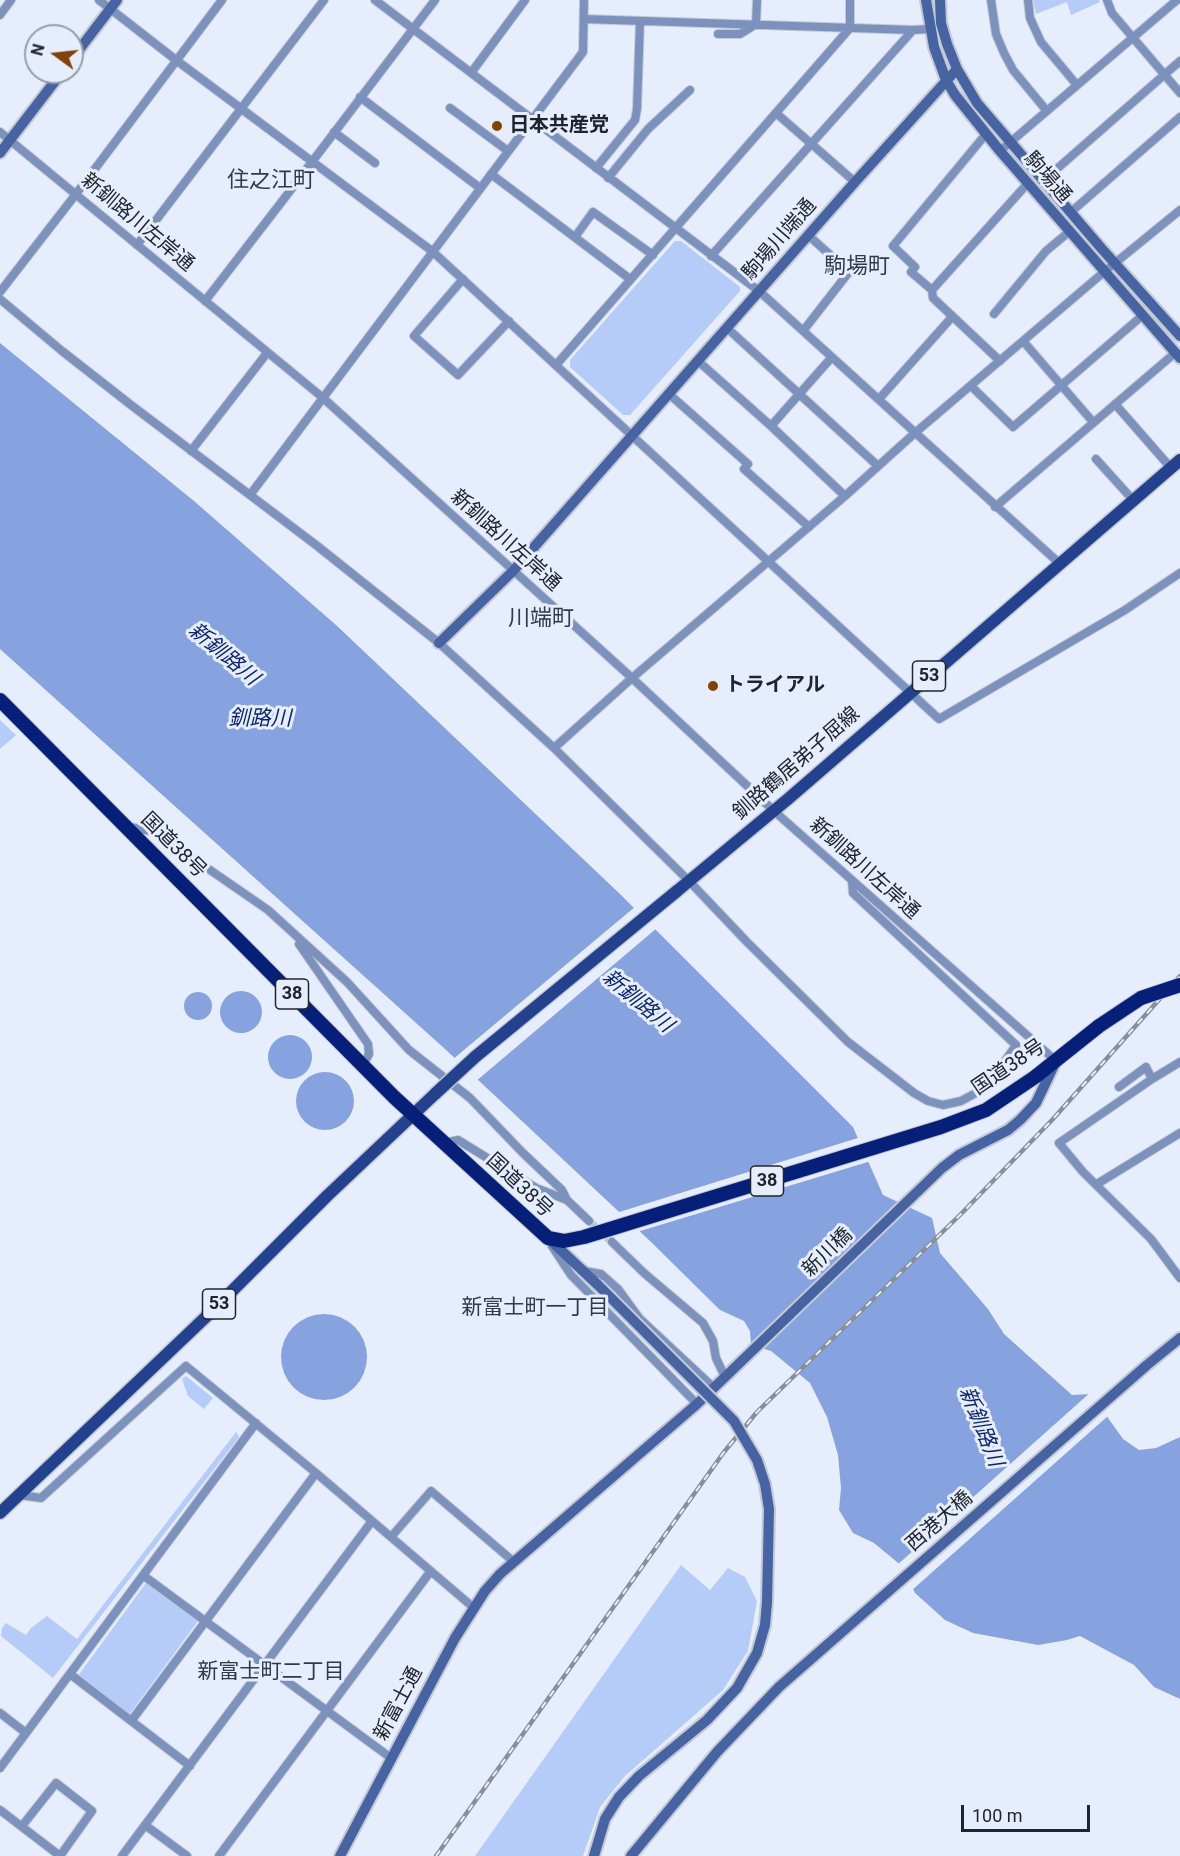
<!DOCTYPE html>
<meta charset="utf-8">
<style>
body{margin:0}
#map{position:relative;width:1180px;height:1856px;overflow:hidden;background:#e6edfc;font-family:Roboto,sans-serif}
canvas{display:block}
.north{position:absolute;left:24px;top:24px;width:60px;height:60px;box-sizing:border-box;background:#e6edfc;border:2px solid #979da9;border-radius:50%;rotate:285deg;font-size:16px;font-weight:700;line-height:24px;text-align:center;color:#20252d}
.north::after{content:'';display:block;margin:auto;width:21px;height:27px;background:#824208;clip-path:polygon(50% 0,100% 100%,50% 72%,0 100%)}
.scale{position:absolute;left:961px;top:1805px;width:129px;height:27px;box-sizing:border-box;border:3px solid #20252d;border-top:0;padding-left:8px;font-size:18px;line-height:21px;white-space:nowrap;color:#20252d;-webkit-text-stroke:4px #e6edfc;paint-order:stroke}
</style>
<div id="map">
<canvas width="1180" height="1856"></canvas>
<div class="north">N</div>
<div class="scale">100 m</div>
</div>
<script>
const g = document.querySelector('canvas').getContext('2d');
g.lineJoin = 'round';
function fill(path, color) { g.fillStyle = color; g.fill(path, 'evenodd'); }
const toPath = rows => new Path2D(rows.map(r => 'M' + r).join(''));
function stroke(path, color, width, dash) { g.strokeStyle = color; g.lineWidth = width; g.lineCap = dash ? 'butt' : 'round'; g.setLineDash(dash || []); g.stroke(path); }
function label(font, color, halo, rows, align = 'center') {
  g.font = font + ' Roboto,"Noto Sans JP",sans-serif'; g.lineWidth = 6; g.setLineDash([]); g.textBaseline = 'middle'; g.strokeStyle = halo; g.fillStyle = color; for (const [text, x, y, turn = 0] of rows) {
    g.save(); g.translate(x, y); g.rotate((+turn || 0) * Math.PI / 180); g.textAlign = isNaN(turn) ? turn : align; if (halo) g.strokeText(text, 0, 0); g.fillText(text, 0, 0); g.restore();
  }
}
fill(toPath([
 [1033,0,1099,0,1100,2,1071,15,1067,2,1036,14],
 [675,241,681,241,740,287,740,291,630,415,623,415,570,367,570,360],
 [0,720,16,735,0,749],
 [186,1376,213,1398,204,1409,188,1396,182,1379],
 [236,1432,239,1437,53,1678,1,1636,2,1628,6,1623,26,1635,31,1628,47,1616,77,1639],
 [681,1565,710,1590,728,1568,745,1577,757,1601,748,1651,723,1690,625,1776,600,1807,583,1856,475,1856],
 [146,1583,198,1621,129,1715,77,1677]
]), '#b6ccf8');
fill(toPath([
 [0,343,194,501,336,625,619,893,853,1127,883,1195,932,1218,940,1253,988,1309,1004,1334,1072,1395,1091,1394,1123,1439,1139,1450,1156,1448,1180,1437,1180,1699,1154,1687,1134,1665,1080,1636,1067,1640,1038,1645,973,1633,945,1620,915,1593,903,1567,874,1543,853,1533,839,1510,841,1488,838,1455,827,1417,810,1383,771,1351,751,1345,750,1331,744,1321,720,1310,649,1240,445,1049,0,649],
 '220 1012a21 21 0 1 1 42 0a21 21 0 1 1-42 0Z',
 '184 1006a14 14 0 1 1 28 0a14 14 0 1 1-28 0Z',
 '268 1057a22 22 0 1 1 44 0a22 22 0 1 1-44 0Z',
 '296 1101a29 29 0 1 1 58 0a29 29 0 1 1-58 0Z',
 '281 1357a43 43 0 1 1 86 0a43 43 0 1 1-86 0Z'
]), '#87a3df');
fill(toPath([
 [636,906,657,928,475,1082,452,1060],
 [861,1137,871,1161,637,1232,616,1213],
 [1092,1391,1109,1415,911,1591,901,1569,896,1566]
]), '#e6edfc');
stroke(toPath([
 [589,1221,612,1242]
]), '#bec5d3', 8, [8, 4]);
const street = toPath([
 [99,0,176,60,432,251,939,719,1125,610,1180,573],
 [375,0,759,291,1059,563],
 [991,0,996,34,1004,53,1013,70,1046,110],
 [1028,0,1030,18,1041,42,1076,84],
 [1107,0,1112,13,1180,93],
 [0,15,11,0],
 [584,19,913,30,930,29],
 [718,34,740,34,756,24,757,0],
 [471,73,525,0],
 [360,97,480,188],
 [450,108,508,151],
 [776,113,855,182],
 [0,132,322,397,632,678,774,811,1056,1061],
 [334,132,375,163],
 [986,134,893,246,915,267,911,272,932,290,1028,183],
 [1000,151,1177,0],
 [596,168,635,120,637,109,640,21],
 [491,174,630,279],
 [608,178,648,129,690,90],
 [1043,181,1180,61],
 [1071,212,1180,117],
 [575,237,593,212,653,255],
 [137,245,324,0],
 [711,256,913,30],
 [463,279,414,336,458,375,509,321],
 [932,290,933,298,1000,361],
 [0,292,76,194,222,0],
 [0,299,62,351,131,405,316,545,439,643,554,748,689,881,747,942,848,1042,914,1093,928,1101,943,1105,961,1101,987,1087,1016,1045,853,893,852,881],
 [205,301,280,204,435,0],
 [994,314,1046,251,1070,231],
 [727,328,878,466],
 [803,331,849,272,808,235],
 [1023,341,1093,422],
 [698,361,771,426,845,496],
 [556,365,850,28,850,0],
 [971,386,1013,427,1143,315],
 [669,394,748,464,744,469,809,527],
 [879,399,952,317],
 [1115,404,1171,468],
 [771,426,832,357],
 [191,451,267,353],
 [1096,459,1133,500],
 [250,495,583,52,584,0],
 [995,507,1175,353],
 [554,748,632,678,845,496,916,432,1104,272,1180,210],
 [130,827,155,832,268,910,347,982,409,1050,470,1098,522,1152,562,1190,567,1200],
 [299,944,368,1044,369,1054,363,1066],
 [1152,1079,1059,1143,1083,1172,1151,1239,1180,1278],
 [1119,1087,1146,1067,1152,1079,1180,1062],
 [445,1143,458,1140,536,1188,567,1200,589,1221],
 [1097,1184,1180,1133],
 [612,1242,644,1273,703,1323,713,1341,716,1358,725,1377],
 [552,1246,571,1275,697,1404],
 [584,1271,601,1274,618,1289,640,1319,714,1388],
 [19,1495,41,1498,186,1366,316,1473,474,1608],
 [391,1537,431,1491,514,1562],
 [144,1576,391,1758],
 [70,1674,190,1766],
 [0,1713,26,1733],
 [132,1720,316,1473],
 [0,1768,256,1423],
 [0,1810,60,1856,92,1811,56,1783,22,1826],
 [145,1825,187,1856],
 [122,1856,372,1521],
 [219,1856,430,1572]
]);
const secondary = toPath([
 [926,0,934,47,946,80,955,95,1000,151,1180,358],
 [940,0,941,23,947,44,957,69,977,103,1102,249,1180,336],
 [72,59,117,0],
 [0,153,62,72],
 [439,643,513,571,855,182,957,69],
 [548,1238,598,1285],
 [340,1856,455,1638,485,1591,500,1574,697,1404,942,1168,959,1155,1008,1130,1020,1120,1036,1103,1056,1061],
 [594,1856,605,1819,619,1797,639,1776,707,1720,737,1688,757,1653,765,1625,767,1602],
 [631,1856,717,1752,779,1687,1147,1365,1180,1338]
]);
const primary = toPath([
 [677,891,788,799,1180,460],
 [0,1513,210,1313,327,1196,436,1093]
]);
const highway = toPath([
 [0,700,394,1097,548,1238,564,1241,584,1237,941,1127,986,1110,1035,1077,1099,1026]
]);
stroke(street, '#c2c9d7', 10);
stroke(secondary, '#c2c9d7', 14);
stroke(primary, '#c2c9d7', 15);
stroke(highway, '#c2c9d7', 16);
stroke(street, '#7c91bc', 8);
stroke(secondary, '#4763a1', 10);
stroke(primary, '#23418d', 12);
stroke(highway, '#06207a', 14);
const rail = toPath([
 [436,1856,724,1452,757,1412,961,1214,1053,1119,1180,976]
]);
stroke(rail, '#888e9a', 4.5);
stroke(rail, '#e6edfc', 2, [7]);
const secondaryBridge = toPath([
 [598,1285,734,1421,757,1460,765,1484,769,1509,767,1602]
]);
const primaryBridge = toPath([
 [436,1093,475,1057,677,891]
]);
const highwayBridge = toPath([
 [1099,1026,1141,998,1180,985]
]);
stroke(secondaryBridge, '#c2c9d7', 14, []);
stroke(primaryBridge, '#c2c9d7', 15, []);
stroke(highwayBridge, '#c2c9d7', 16, []);
stroke(secondaryBridge, '#4763a1', 10);
stroke(primaryBridge, '#23418d', 12);
stroke(highwayBridge, '#06207a', 14);
for (const [x, y, r, color] of [
 [497,126,6,"#824208"],
 [713,686,6,"#824208"]
]) { const dot = new Path2D(); dot.arc(x, y, r, 0, 2 * Math.PI); g.fillStyle = color; g.fill(dot); stroke(dot, '#e6edfc', 2); }
for (const [x, y, w] of [
 [929,676,33],
 [292,994,33],
 [767,1181,33],
 [219,1304,33]
]) { const box = new Path2D(); box.roundRect(x - w / 2, y - 15, w, 30, 4.5); g.fillStyle = '#e6edfc'; g.fill(box); stroke(box, '#20252d', 1.5); }
label('bold 18px', '#20252d', null, [
 ["53",929,676],
 ["38",292,994],
 ["38",767,1181],
 ["53",219,1304]
]);
label('bold 20px', '#20252d', '#e6edfc', [
 ["日本共産党",509,126],
 ["トライアル",725,686]
], 'left');
label('20px', '#20252d', '#e6edfc', [
 ["駒場通",1047,178,49],
 ["新釧路川左岸通",137,223,40],
 ["駒場川端通",780,240,-49],
 ["新釧路川左岸通",505,541,42],
 ["釧路鶴居弟子屈線",797,764,-41],
 ["国道38号",173,846,45],
 ["新釧路川左岸通",864,869,42],
 ["国道38号",1009,1068,-34],
 ["国道38号",519,1186,43],
 ["新川橋",828,1253,-44],
 ["西港大橋",940,1522,-41],
 ["新富士通",399,1704,-62]
]);
label('italic 21px', '#0f286d', '#e6edfc', [
 ["新釧路川",223,655,40],
 ["釧路川",260,720],
 ["新釧路川",637,1002,40],
 ["新釧路川",980,1427,68]
]);
label('21px', '#313a4d', '#e6edfc', [
 ["新富士町一丁目",535,1309],
 ["新富士町二丁目",271,1673]
]);
label('22px', '#313a4d', '#e6edfc', [
 ["住之江町",271,181],
 ["駒場町",857,267],
 ["川端町",541,619]
]);
</script>
